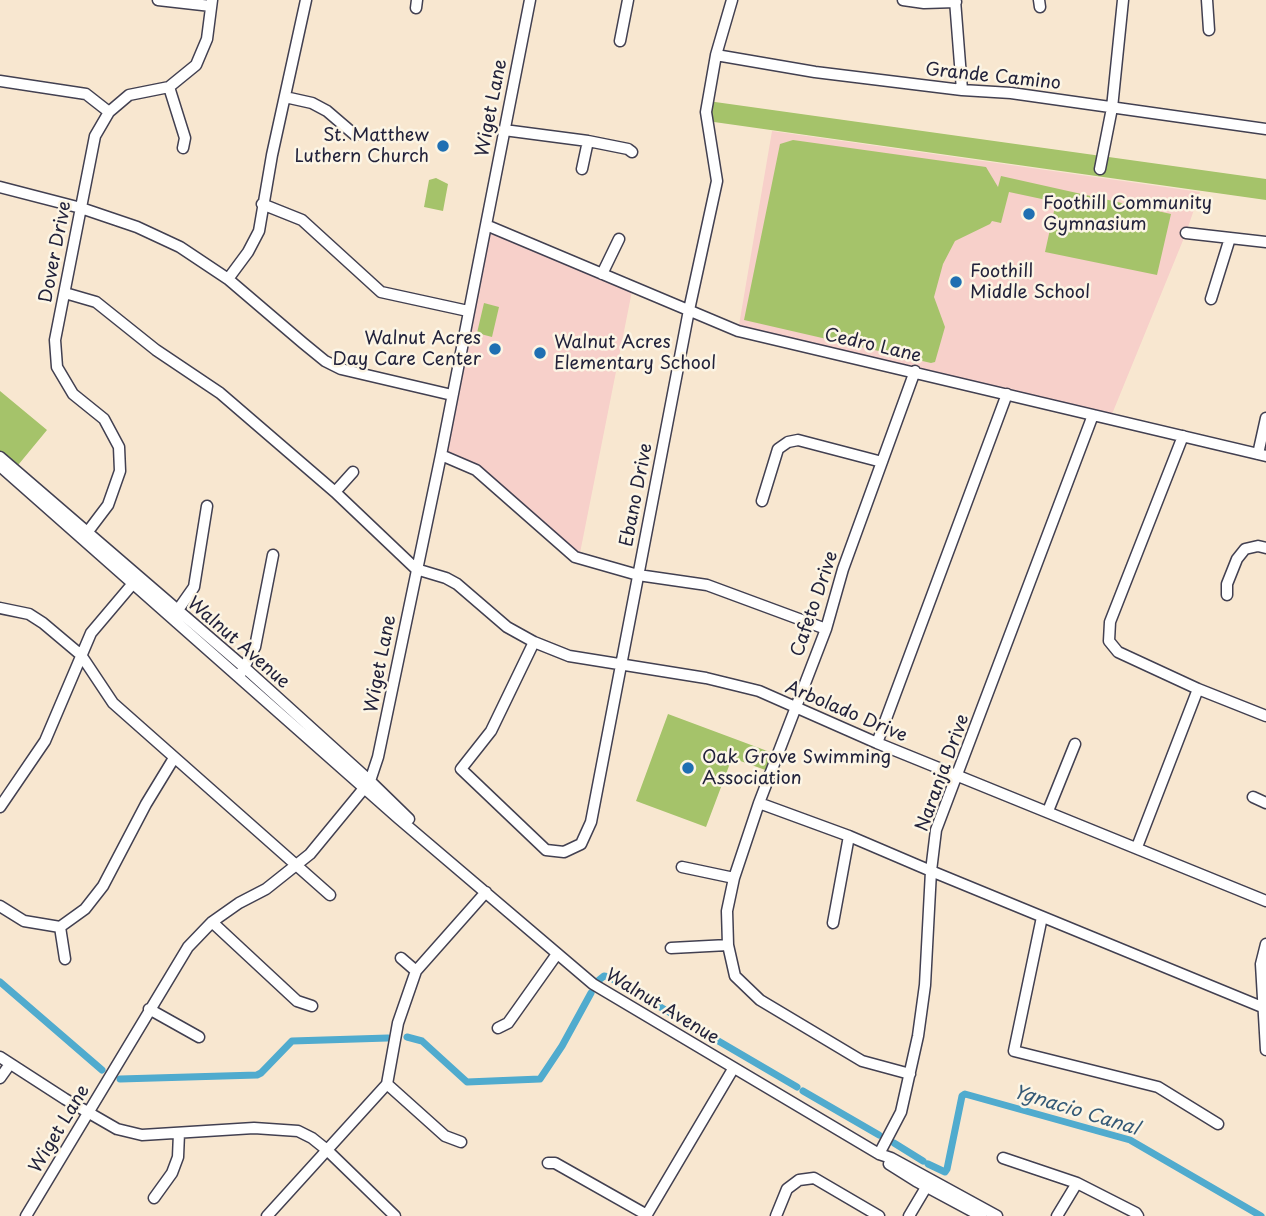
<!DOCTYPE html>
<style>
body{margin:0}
canvas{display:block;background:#f8e7d0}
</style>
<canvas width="1266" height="1216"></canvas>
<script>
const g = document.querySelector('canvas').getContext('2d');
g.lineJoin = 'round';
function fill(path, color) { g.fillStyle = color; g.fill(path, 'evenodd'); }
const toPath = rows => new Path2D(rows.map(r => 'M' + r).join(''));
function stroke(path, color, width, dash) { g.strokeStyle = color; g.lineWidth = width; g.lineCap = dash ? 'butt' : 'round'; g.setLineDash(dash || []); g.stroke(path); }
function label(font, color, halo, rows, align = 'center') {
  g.font = font + ' "Playpen Sans",sans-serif'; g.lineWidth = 5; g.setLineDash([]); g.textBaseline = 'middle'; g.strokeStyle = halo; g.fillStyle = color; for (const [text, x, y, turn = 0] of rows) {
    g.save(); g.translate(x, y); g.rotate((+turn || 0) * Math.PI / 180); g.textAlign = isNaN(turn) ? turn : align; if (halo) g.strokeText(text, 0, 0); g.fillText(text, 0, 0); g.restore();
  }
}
fill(toPath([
 [772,131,1200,192,1186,233,1110,419,738,331],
 [486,225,633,286,579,558,476,470,441,455]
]), '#f7d0ca');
fill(toPath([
 [708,101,1266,179,1266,200,707,121],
 [793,140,986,167,998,187,1001,176,1171,214,1157,275,1045,252,1056,202,1009,192,1001,223,992,221,990,224,955,241,943,264,934,297,945,327,935,362,931,363,744,320,780,144],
 [436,178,448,184,443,211,424,207,429,180],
 [484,303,499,307,492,337,477,333],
 [0,391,47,430,14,470,0,457],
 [668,714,778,755,771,772,732,758,706,827,636,801]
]), '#a5c36a');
stroke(toPath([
 [599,980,604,976,609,977,797,1087],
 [0,982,102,1070],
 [407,1037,422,1041,467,1082,540,1079,562,1046,591,993],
 [120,1079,257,1075,261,1073,292,1041,388,1038],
 [803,1091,879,1135],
 [894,1143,923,1161],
 [928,1164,945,1172,947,1169,962,1096,965,1094,1130,1140,1261,1216]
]), '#50abce', 7);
const minor = toPath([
 [158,0,211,6],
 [903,0,924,3,956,2],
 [955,0,962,90],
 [1039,0,1040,7],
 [1207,0,1209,30],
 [416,8,417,0],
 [620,41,628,0],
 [716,55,815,72,962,90,1011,93,1266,129],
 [0,81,86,94,109,112],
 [169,87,185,138,183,148],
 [285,97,312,103,327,111,355,135],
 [504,130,588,141,628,149,632,152],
 [582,169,588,141],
 [1100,169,1112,108,1123,0],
 [0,187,81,208,137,227,180,247,228,279,303,343,325,361,341,369,452,395],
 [262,204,302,220,381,292,468,311],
 [486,225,738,331,1266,456],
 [1186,233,1266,242],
 [602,274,619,239],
 [228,279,248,252,259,231,272,155,306,0],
 [65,293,96,302,156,350,220,393,335,492,416,569,446,578,457,584,507,627,534,642,569,656,706,678,759,691,877,743,1266,901],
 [1211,299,1230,238],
 [1183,436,1110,622,1109,641,1118,652,1198,689,1266,716],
 [1258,454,1266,418],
 [441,455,476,470,575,557,638,575,707,585,826,629],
 [0,457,245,668,370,781,409,819],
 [0,466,398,818,593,984,879,1154,891,1158,997,1216],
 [335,492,353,472],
 [762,501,778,449,788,442,798,440,882,462],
 [83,538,108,505,120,471,119,447,104,419,73,394,57,367,55,340,95,136,109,112,129,95,169,87,196,65,207,39,212,0],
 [1227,595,1227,584,1237,559,1245,549,1258,546,1266,548],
 [0,608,29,614,43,623,81,655,113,703,330,895],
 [175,614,194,587,207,506],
 [534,642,491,731,461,769,546,850,564,852,581,844,591,822,689,310,717,181,706,112,716,55,732,0],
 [241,673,255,647,273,555],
 [877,743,1007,394],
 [1253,797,1266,803],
 [759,803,849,836,931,871,1262,1007],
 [0,807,45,741,91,633,135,581],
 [1048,811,1075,744],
 [1137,847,1198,689],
 [682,867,734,878],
 [0,906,24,921,60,927,85,909,103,886,146,804,174,758],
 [1042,917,1014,1051,1158,1087,1218,1124],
 [212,922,297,1001,312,1006],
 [833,923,849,836],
 [60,927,65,959],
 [1266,944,1261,964,1266,1050],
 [671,948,728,945],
 [401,958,416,971],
 [149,1009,199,1037],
 [498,1028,508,1023,557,954],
 [0,1057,65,1099,117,1129,142,1135,254,1128,298,1131,312,1138,327,1150,395,1216],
 [910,1074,862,1061,760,1000,735,976,728,945,727,911,734,878,759,803,826,629,843,569,915,371],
 [0,1078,10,1064],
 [387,1084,445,1136,461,1142],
 [879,1154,901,1112,918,1036,925,985,931,871,936,830,1093,415],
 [1003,1158,1077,1183,1136,1213,1138,1216],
 [548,1163,555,1163,647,1215],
 [889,1164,916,1181,981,1216],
 [154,1198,172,1173,178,1157,179,1133],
 [26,1216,188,947,212,922,239,903,266,889,310,854,370,781,378,757,441,455,530,0],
 [267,1216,387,1084,398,1023,416,971,486,892],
 [646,1216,733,1069],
 [776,1216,787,1189,799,1180,814,1178,879,1216],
 [909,1216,928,1184],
 [1057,1216,1077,1183]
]);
stroke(minor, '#424051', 13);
stroke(minor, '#fff', 10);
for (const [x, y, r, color] of [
 [443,146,7,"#1f6fb2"],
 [1029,214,7,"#1f6fb2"],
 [956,282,7,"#1f6fb2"],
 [495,349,7,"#1f6fb2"],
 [540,353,7,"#1f6fb2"],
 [688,768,7,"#1f6fb2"]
]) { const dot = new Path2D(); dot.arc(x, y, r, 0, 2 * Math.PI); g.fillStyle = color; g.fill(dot); stroke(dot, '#fcf5e5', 2.5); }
label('18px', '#22223b', '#fcf5e5', [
 ["Grande Camino",993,77,6],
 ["Wiget Lane",492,108,-79],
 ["Dover Drive",56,252,-79],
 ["Cedro Lane",873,346,13],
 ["Ebano Drive",637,495,-79],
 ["Cafeto Drive",815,604,-71],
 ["Walnut Avenue",238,643,41],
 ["Wiget Lane",381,664,-79],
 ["Arbolado Drive",846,712,23],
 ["Naranja Drive",943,773,-70],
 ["Walnut Avenue",662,1007,31],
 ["Wiget Lane",60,1129,-59]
]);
label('18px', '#22223b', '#fcf5e5', [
 ["St. Matthew",429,136,"right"],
 ["Luthern Church",429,157,"right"],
 ["Foothill Community",1043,204],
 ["Gymnasium",1043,225],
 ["Foothill",970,272],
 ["Middle School",970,293],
 ["Walnut Acres",481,339,"right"],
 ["Day Care Center",481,360,"right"],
 ["Walnut Acres",554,343],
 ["Elementary School",554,364],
 ["Oak Grove Swimming",702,758],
 ["Association",702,779]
], 'left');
label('italic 19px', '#345976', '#fcf5e5', [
 ["Ygnacio Canal",1076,1111,17]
]);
</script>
